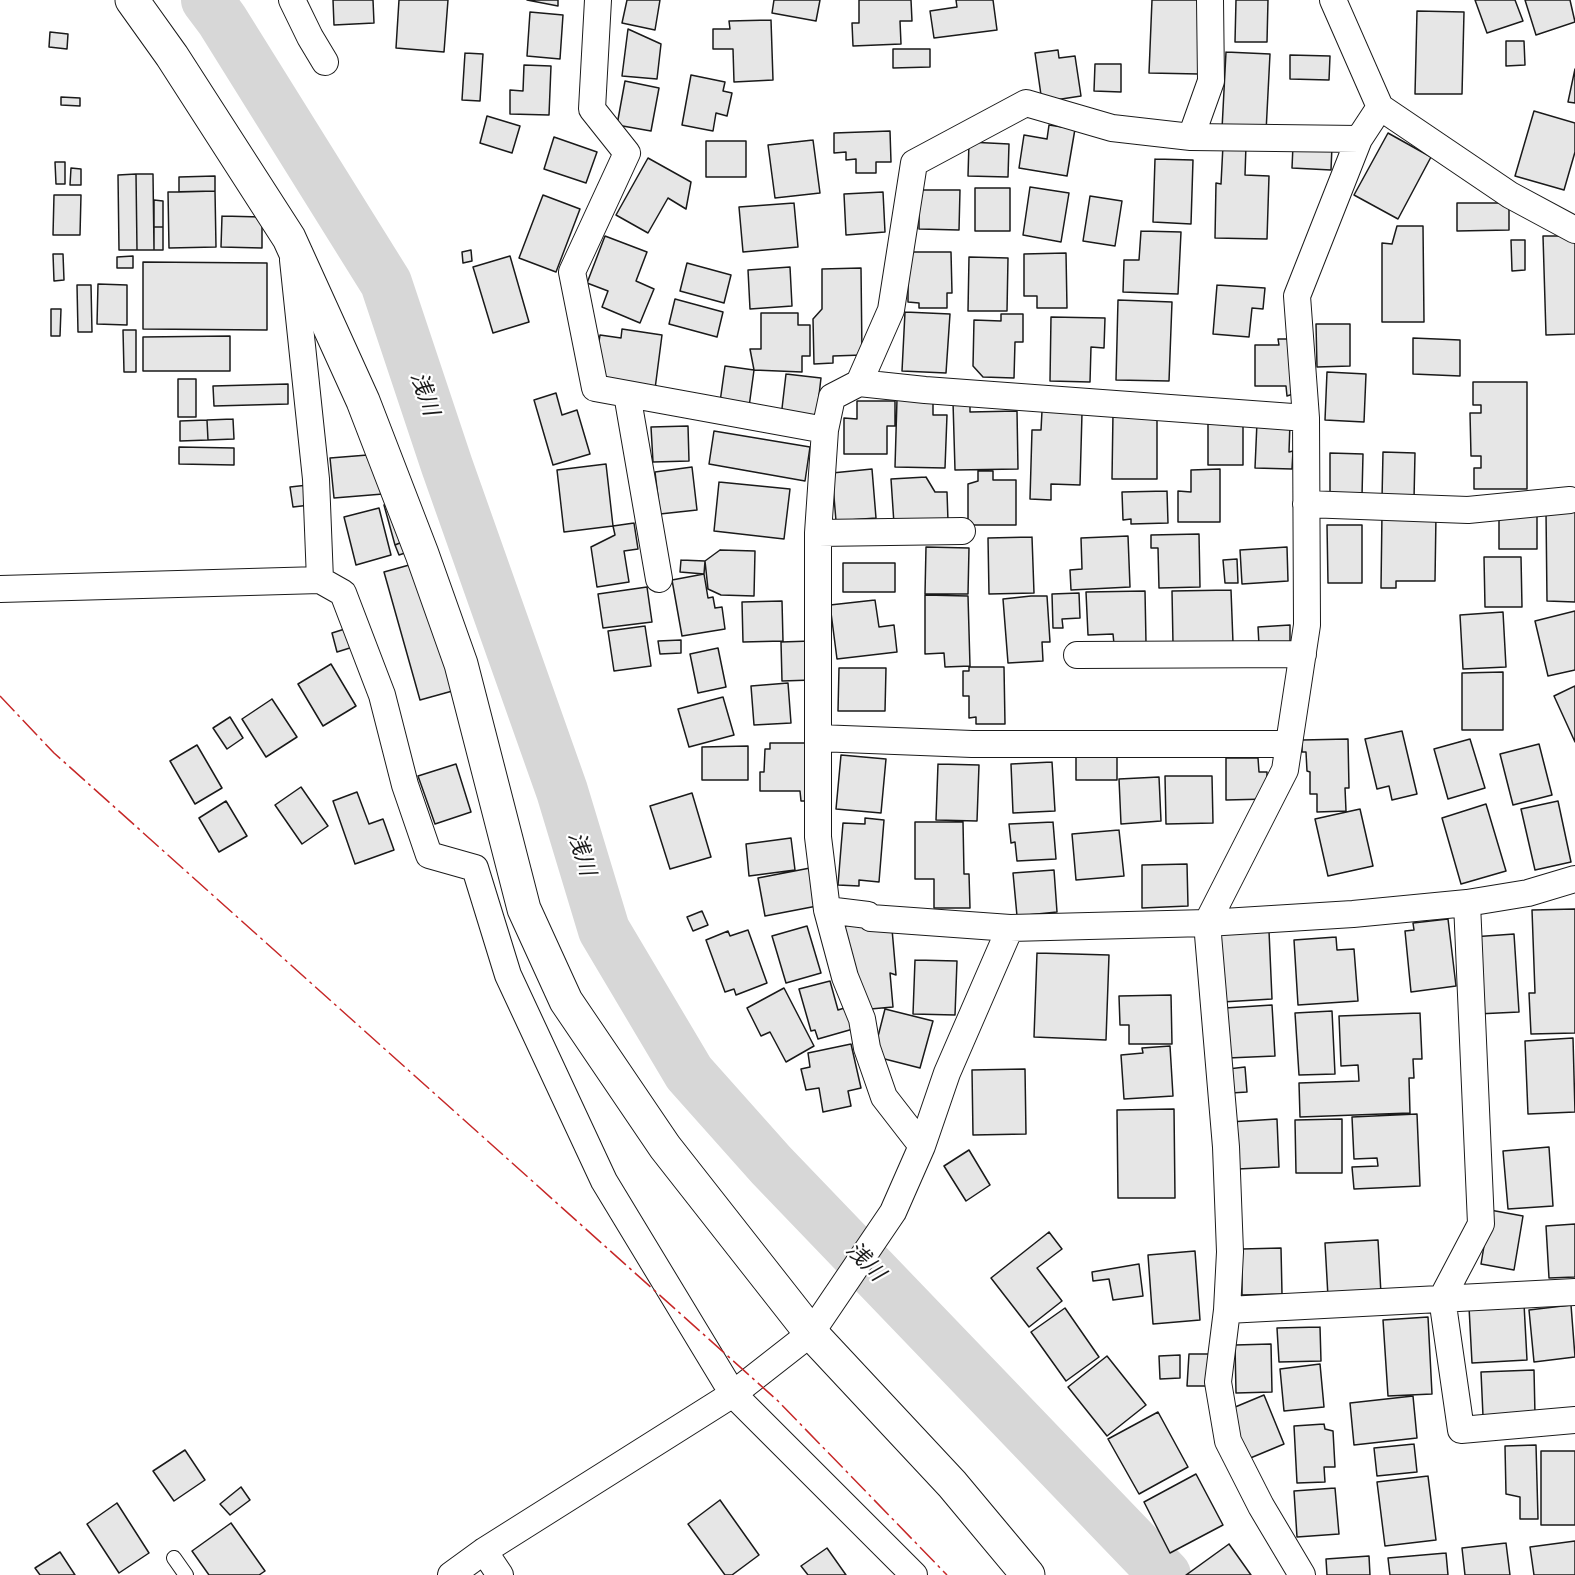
<!DOCTYPE html>
<meta charset="utf-8">
<style>
body{margin:0}
canvas{display:block;background:#fff}
</style>
<canvas width="1575" height="1575"></canvas>
<script>
const g = document.querySelector('canvas').getContext('2d');
g.lineJoin = 'round';
const toPath = rows => new Path2D(rows.map(r => 'M' + r).join(''));
function stroke(path, color, width, dash) { g.strokeStyle = color; g.lineWidth = width; g.lineCap = dash ? 'butt' : 'round'; g.setLineDash(dash || []); g.stroke(path); }
function fill(path, color) { g.fillStyle = color; g.fill(path, 'evenodd'); }
function label(font, color, halo, rows, align = 'center') {
  g.font = font + ' "Fira Sans Condensed","Noto Sans JP",sans-serif'; g.lineWidth = 4.5; g.setLineDash([]); g.textBaseline = 'middle'; g.strokeStyle = halo; g.fillStyle = color; for (const [text, x, y, turn = 0] of rows) {
    g.save(); g.translate(x, y); g.rotate((+turn || 0) * Math.PI / 180); g.textAlign = isNaN(turn) ? turn : align; if (halo) g.strokeText(text, 0, 0); g.fillText(text, 0, 0); g.restore();
  }
}
stroke(toPath([
 [207,0,222,20,386,283,447,466,562,791,604,930,689,1073,771,1165,1165,1575]
]), '#d7d7d7', 52);
const building = toPath([
 [333,0,373,0,374,23,334,25,333,0],
 [399,0,448,0,444,52,396,48,399,0],
 [527,0,558,0,558,6,527,0],
 [627,0,660,0,655,30,622,23,627,0],
 [774,0,820,0,816,21,772,13,774,0],
 [859,0,911,0,912,21,900,21,901,44,853,46,852,23,859,23,859,0],
 [956,0,993,0,997,30,934,38,930,11,957,7,956,0],
 [1152,0,1202,0,1199,74,1149,73,1152,0],
 [1236,0,1268,0,1267,42,1235,42,1236,0],
 [1475,0,1515,0,1523,21,1487,33,1475,0],
 [1525,0,1570,0,1575,22,1536,35,1525,0],
 [1417,11,1464,12,1462,94,1415,94,1417,11],
 [530,12,563,15,560,59,527,56,530,12],
 [771,20,773,80,734,82,733,49,713,49,713,29,730,29,729,21,771,20],
 [628,29,661,44,657,79,622,76,628,29],
 [50,32,68,34,67,49,49,47,50,32],
 [1506,41,1524,41,1525,65,1506,66,1506,41],
 [893,49,930,49,930,67,893,68,893,49],
 [1058,50,1059,58,1075,56,1081,96,1042,102,1035,53,1058,50],
 [1226,52,1270,54,1266,132,1222,129,1226,52],
 [465,53,483,54,480,101,462,100,465,53],
 [1290,55,1330,56,1329,80,1290,79,1290,55],
 [1095,64,1121,64,1121,92,1094,91,1095,64],
 [524,65,551,66,549,115,510,114,510,90,523,91,524,65],
 [1575,69,1575,103,1568,102,1575,69],
 [691,75,725,82,723,91,732,93,727,116,716,113,713,131,682,125,691,75],
 [625,81,659,88,651,131,617,125,625,81],
 [61,97,80,98,80,106,61,105,61,97],
 [1534,111,1575,123,1575,152,1564,190,1515,176,1534,111],
 [487,116,520,126,512,153,480,143,487,116],
 [1049,125,1075,129,1067,176,1019,168,1024,135,1047,139,1049,125],
 [890,131,891,162,876,162,876,173,856,173,856,159,846,160,846,152,834,153,834,133,890,131],
 [1388,133,1431,157,1398,219,1354,195,1388,133],
 [554,137,597,152,586,183,544,169,554,137],
 [813,140,820,193,775,198,768,145,813,140],
 [706,141,746,141,746,177,706,177,706,141],
 [969,142,1009,144,1008,177,968,176,969,142],
 [1223,145,1246,145,1245,175,1269,176,1267,239,1215,238,1216,183,1221,184,1223,145],
 [1293,145,1332,146,1331,170,1292,168,1293,145],
 [648,158,691,182,686,209,668,198,648,233,616,215,648,158],
 [1155,159,1193,160,1191,224,1153,222,1155,159],
 [55,162,65,162,65,184,56,184,55,162],
 [71,168,81,169,81,185,70,185,71,168],
 [136,174,153,174,154,250,137,250,136,174],
 [136,174,137,250,119,250,118,175,136,174],
 [215,176,215,191,179,192,179,177,215,176],
 [1030,187,1069,193,1061,242,1023,235,1030,187],
 [975,188,1010,188,1010,231,975,231,975,188],
 [919,190,960,190,959,230,919,229,919,190],
 [215,191,216,247,169,248,168,192,215,191],
 [883,192,885,232,846,235,844,194,883,192],
 [54,195,81,195,80,235,53,235,54,195],
 [543,195,580,209,556,272,519,258,543,195],
 [1090,196,1122,201,1115,246,1083,241,1090,196],
 [154,200,163,201,163,227,154,227,154,200],
 [794,203,798,247,743,252,739,207,794,203],
 [1457,203,1509,203,1509,230,1457,231,1457,203],
 [222,216,262,217,262,248,221,247,222,216],
 [1397,226,1423,226,1424,322,1382,322,1382,243,1392,244,1397,226],
 [154,227,163,227,163,250,154,250,154,227],
 [1141,231,1181,232,1178,294,1123,292,1124,260,1139,260,1141,231],
 [605,236,647,252,636,281,654,289,640,323,602,307,608,291,587,283,605,236],
 [1543,236,1575,236,1575,334,1546,335,1543,236],
 [1511,240,1525,240,1525,270,1512,271,1511,240],
 [471,250,472,261,463,263,462,252,471,250],
 [908,252,951,252,952,293,947,293,947,308,919,308,919,303,908,302,908,252],
 [1066,253,1067,308,1037,308,1037,296,1024,296,1024,254,1066,253],
 [53,254,63,254,64,280,54,281,53,254],
 [133,256,133,268,117,268,117,257,133,256],
 [510,256,529,322,493,333,473,267,510,256],
 [969,257,1008,258,1007,311,968,311,969,257],
 [143,262,267,263,267,330,143,329,143,262],
 [687,263,731,275,724,303,680,291,687,263],
 [790,267,792,306,750,309,748,270,790,267],
 [861,268,862,355,833,356,833,363,814,364,813,319,822,309,822,269,861,268],
 [98,284,127,285,127,325,97,324,98,284],
 [77,285,91,285,92,332,78,332,77,285],
 [1217,285,1265,288,1263,309,1252,308,1249,337,1213,334,1217,285],
 [675,299,723,312,717,337,669,324,675,299],
 [1118,300,1172,302,1169,381,1116,380,1118,300],
 [51,309,61,309,60,336,51,336,51,309],
 [905,312,950,314,946,373,902,371,905,312],
 [761,313,798,313,798,325,810,325,810,356,802,356,802,372,754,370,750,349,761,349,761,313],
 [1001,314,1023,314,1023,342,1015,342,1014,378,983,377,973,366,974,320,1001,321,1001,314],
 [1051,317,1105,318,1104,348,1091,347,1090,382,1050,381,1051,317],
 [1316,324,1350,324,1350,366,1317,367,1316,324],
 [622,329,662,335,655,389,593,381,600,335,621,338,622,329],
 [123,330,136,330,136,372,124,372,123,330],
 [230,336,230,371,143,371,143,337,230,336],
 [1413,338,1460,340,1460,376,1413,374,1413,338],
 [1278,339,1292,339,1293,394,1287,396,1286,386,1255,386,1255,345,1279,345,1278,339],
 [725,366,754,370,749,407,720,402,725,366],
 [1327,372,1366,374,1364,422,1325,420,1327,372],
 [786,374,821,378,816,421,781,417,786,374],
 [178,379,196,379,196,417,178,417,178,379],
 [1473,382,1527,382,1527,489,1474,489,1474,468,1481,468,1481,456,1471,456,1470,413,1481,413,1481,405,1473,405,1473,382],
 [288,384,288,404,214,406,213,386,288,384],
 [556,393,562,415,577,410,590,454,553,465,534,400,556,393],
 [897,399,933,399,933,415,947,415,945,468,895,467,897,399],
 [857,401,895,401,895,426,887,426,887,454,844,454,844,418,857,419,857,401],
 [953,402,970,402,970,412,1017,411,1018,469,955,470,953,402],
 [1042,411,1082,413,1080,485,1051,484,1051,500,1030,499,1032,430,1041,430,1042,411],
 [1113,413,1157,413,1157,479,1112,479,1113,413],
 [233,419,234,439,208,440,207,420,233,419],
 [207,420,208,440,180,441,180,421,207,420],
 [1208,422,1243,422,1243,465,1208,465,1208,422],
 [1257,422,1290,423,1289,452,1293,451,1292,469,1255,468,1257,422],
 [688,426,689,461,653,462,651,427,688,426],
 [714,431,810,447,805,481,709,464,714,431],
 [179,447,234,448,234,465,179,464,179,447],
 [1383,452,1415,453,1414,499,1382,499,1383,452],
 [1330,453,1363,454,1362,496,1330,496,1330,453],
 [380,454,383,494,334,498,330,458,380,454],
 [606,464,613,526,564,532,557,470,606,464],
 [692,467,697,510,660,514,655,472,692,467],
 [872,469,876,518,836,521,832,473,872,469],
 [1220,469,1220,522,1178,522,1178,491,1191,492,1191,470,1220,469],
 [978,471,993,471,993,480,1016,480,1016,525,968,525,968,484,978,481,978,471],
 [926,477,935,492,947,492,948,521,894,524,891,479,926,477],
 [719,482,790,489,784,539,714,531,719,482],
 [308,485,310,505,293,507,290,487,308,485],
 [1167,491,1168,523,1131,524,1131,519,1123,520,1122,492,1167,491],
 [397,502,407,540,395,545,384,505,397,502],
 [379,508,391,555,356,565,344,517,379,508],
 [1546,512,1575,512,1575,602,1547,601,1546,512],
 [1382,513,1436,514,1435,581,1396,581,1396,588,1381,588,1382,513],
 [1499,515,1537,515,1537,549,1499,549,1499,515],
 [634,523,638,549,624,551,629,582,597,587,591,547,615,535,613,526,634,523],
 [1327,525,1362,525,1362,583,1328,583,1327,525],
 [1199,534,1200,587,1159,588,1158,548,1151,548,1151,535,1199,534],
 [1128,536,1130,587,1071,590,1070,570,1082,569,1081,538,1128,536],
 [1032,537,1034,593,989,594,988,538,1032,537],
 [407,540,411,551,399,555,395,545,407,540],
 [926,547,969,548,968,594,925,594,926,547],
 [1287,547,1288,581,1242,584,1240,550,1287,547],
 [720,550,755,551,754,596,721,595,708,589,705,561,720,550],
 [1484,557,1521,557,1522,607,1485,607,1484,557],
 [1237,559,1238,583,1225,583,1223,560,1237,559],
 [681,560,705,561,704,574,680,572,681,560],
 [420,562,456,690,420,700,384,572,420,562],
 [843,563,895,563,895,592,843,592,843,563],
 [704,574,708,598,713,597,715,608,722,607,725,629,682,636,672,580,704,574],
 [647,587,652,622,603,628,598,594,647,587],
 [1231,590,1233,643,1173,644,1172,591,1231,590],
 [1145,591,1146,643,1114,644,1113,634,1088,635,1086,592,1145,591],
 [1079,593,1080,618,1062,619,1063,628,1053,628,1052,594,1079,593],
 [925,595,968,596,970,666,945,667,944,653,925,654,925,595],
 [1031,596,1047,596,1050,642,1042,642,1043,661,1008,663,1003,599,1031,596],
 [875,600,879,627,894,625,897,652,837,659,830,605,875,600],
 [782,601,783,641,743,642,742,602,782,601],
 [1575,611,1575,670,1548,676,1535,621,1575,611],
 [1503,612,1506,667,1463,669,1460,615,1503,612],
 [1290,625,1290,644,1259,645,1258,627,1290,625],
 [645,626,651,666,614,671,608,631,645,626],
 [348,628,353,647,337,652,332,633,348,628],
 [681,640,681,653,660,654,658,641,681,640],
 [811,641,812,680,782,681,781,642,811,641],
 [718,648,726,687,698,693,690,654,718,648],
 [331,664,356,706,323,726,298,684,331,664],
 [969,667,1004,667,1005,724,976,724,976,717,969,718,969,696,963,696,963,671,969,671,969,667],
 [839,668,886,668,885,711,838,711,839,668],
 [1503,672,1503,730,1462,730,1462,673,1503,672],
 [788,683,791,723,754,725,751,686,788,683],
 [1575,686,1575,742,1554,696,1575,686],
 [723,697,734,735,689,747,678,709,723,697],
 [272,699,297,737,266,757,242,719,272,699],
 [230,717,243,738,227,749,213,728,230,717],
 [1402,731,1417,794,1392,800,1389,786,1377,789,1365,739,1402,731],
 [1348,739,1349,788,1345,788,1346,811,1317,812,1317,794,1310,794,1310,772,1307,771,1306,752,1302,752,1302,740,1348,739],
 [1470,739,1485,788,1448,799,1434,749,1470,739],
 [770,743,813,743,813,765,805,765,805,785,814,785,814,801,801,801,800,791,760,791,760,772,764,772,765,749,770,749,770,743],
 [1539,744,1552,795,1513,805,1500,754,1539,744],
 [197,745,222,788,195,804,170,761,197,745],
 [748,746,748,780,702,780,702,747,748,746],
 [1076,753,1117,753,1117,780,1076,780,1076,753],
 [841,755,886,759,881,813,836,809,841,755],
 [1226,758,1258,758,1259,772,1267,772,1267,799,1226,800,1226,758],
 [1052,762,1055,811,1013,813,1011,764,1052,762],
 [456,764,471,812,435,824,418,776,456,764],
 [938,764,979,765,977,821,936,820,938,764],
 [1165,776,1212,776,1213,823,1166,824,1165,776],
 [1159,777,1161,821,1121,824,1119,779,1159,777],
 [301,787,328,826,302,844,275,805,301,787],
 [357,792,369,824,383,819,394,850,355,864,333,801,357,792],
 [692,793,711,857,670,869,650,806,692,793],
 [226,801,247,836,219,852,199,818,226,801],
 [1558,801,1571,862,1535,870,1521,809,1558,801],
 [1486,804,1506,871,1461,884,1442,818,1486,804],
 [1360,809,1373,866,1328,876,1315,819,1360,809],
 [865,818,884,820,879,882,859,880,859,886,838,885,843,823,865,824,865,818],
 [915,822,963,822,964,874,969,874,970,908,934,908,934,879,915,879,915,822],
 [1053,822,1056,859,1017,861,1015,842,1011,843,1009,824,1053,822],
 [1119,830,1124,876,1076,880,1072,834,1119,830],
 [791,838,795,870,749,876,746,844,791,838],
 [1187,864,1188,906,1142,908,1142,865,1187,864],
 [810,868,817,906,765,916,758,878,810,868],
 [1054,870,1057,912,1017,916,1013,873,1054,870],
 [1575,909,1575,1033,1531,1034,1529,993,1535,993,1532,910,1575,909],
 [702,911,708,925,693,931,687,917,702,911],
 [1448,919,1456,986,1411,992,1405,931,1414,930,1413,923,1448,919],
 [874,922,874,931,892,929,896,975,890,973,893,1007,859,1010,841,926,874,922],
 [807,926,821,973,786,983,772,936,807,926],
 [748,930,767,983,736,995,734,989,725,992,706,940,728,931,730,936,748,930],
 [1269,931,1272,999,1222,1002,1218,934,1269,931],
 [1514,934,1519,1012,1477,1014,1472,937,1514,934],
 [1336,937,1337,950,1354,949,1358,1001,1298,1005,1294,940,1336,937],
 [1037,953,1109,955,1106,1040,1034,1037,1037,953],
 [915,960,957,961,955,1015,913,1014,915,960],
 [830,981,838,1010,854,1005,860,1027,818,1039,815,1030,811,1031,799,989,830,981],
 [784,988,814,1046,786,1062,770,1032,761,1036,747,1008,784,988],
 [1171,995,1172,1044,1129,1044,1129,1025,1120,1025,1119,996,1171,995],
 [1272,1005,1275,1056,1228,1058,1225,1008,1272,1005],
 [885,1009,933,1021,920,1068,873,1056,885,1009],
 [1332,1011,1335,1074,1299,1075,1295,1013,1332,1011],
 [1420,1013,1422,1059,1413,1059,1414,1078,1409,1078,1410,1113,1300,1117,1299,1083,1359,1081,1358,1065,1341,1066,1339,1016,1420,1013],
 [1573,1038,1575,1112,1528,1114,1525,1041,1573,1038],
 [851,1044,861,1088,848,1091,851,1106,823,1112,819,1088,806,1090,801,1069,810,1067,808,1053,851,1044],
 [1170,1046,1173,1096,1124,1099,1121,1055,1143,1053,1142,1048,1170,1046],
 [1245,1067,1247,1092,1231,1093,1228,1069,1245,1067],
 [1025,1069,1026,1134,973,1135,972,1070,1025,1069],
 [1174,1109,1175,1198,1118,1198,1117,1110,1174,1109],
 [1417,1114,1420,1186,1354,1189,1352,1167,1378,1166,1377,1158,1354,1159,1352,1117,1417,1114],
 [1277,1119,1279,1167,1238,1169,1229,1122,1277,1119],
 [1342,1119,1342,1173,1296,1173,1295,1120,1342,1119],
 [1549,1147,1553,1206,1508,1209,1503,1151,1549,1147],
 [969,1150,990,1185,966,1201,944,1166,969,1150],
 [1490,1210,1523,1216,1514,1270,1481,1264,1490,1210],
 [1575,1224,1575,1277,1549,1278,1546,1226,1575,1224],
 [1049,1232,1062,1249,1037,1268,1062,1301,1029,1327,991,1278,1049,1232],
 [1378,1240,1381,1294,1328,1297,1325,1243,1378,1240],
 [1281,1248,1282,1294,1242,1295,1242,1249,1281,1248],
 [1195,1251,1200,1320,1153,1324,1148,1255,1195,1251],
 [1139,1264,1143,1296,1113,1300,1109,1279,1093,1281,1092,1272,1139,1264],
 [1524,1304,1527,1360,1472,1363,1469,1307,1524,1304],
 [1571,1305,1575,1357,1534,1362,1529,1310,1571,1305],
 [1065,1308,1099,1357,1066,1381,1031,1332,1065,1308],
 [1428,1317,1432,1394,1388,1396,1383,1320,1428,1317],
 [1320,1327,1321,1361,1279,1362,1277,1328,1320,1327],
 [1271,1344,1272,1392,1236,1393,1235,1345,1271,1344],
 [1189,1354,1209,1354,1208,1386,1187,1386,1189,1354],
 [1180,1355,1180,1378,1160,1379,1159,1356,1180,1355],
 [1107,1356,1146,1405,1107,1436,1068,1387,1107,1356],
 [1320,1364,1324,1407,1284,1411,1280,1369,1320,1364],
 [1534,1370,1535,1415,1483,1416,1481,1372,1534,1370],
 [1264,1395,1284,1444,1248,1459,1228,1410,1264,1395],
 [1413,1396,1417,1438,1354,1445,1350,1403,1413,1396],
 [1158,1412,1188,1467,1139,1494,1108,1439,1158,1412],
 [1324,1424,1325,1429,1333,1431,1335,1467,1324,1467,1325,1482,1297,1483,1294,1426,1324,1424],
 [1414,1444,1417,1472,1377,1476,1374,1448,1414,1444],
 [1536,1445,1538,1519,1520,1519,1520,1497,1506,1494,1505,1446,1536,1445],
 [185,1450,205,1480,174,1501,153,1471,185,1450],
 [1541,1451,1575,1451,1575,1525,1541,1525,1541,1451],
 [1196,1474,1223,1525,1170,1553,1144,1502,1196,1474],
 [1428,1476,1436,1540,1385,1546,1377,1482,1428,1476],
 [241,1487,250,1500,230,1515,220,1504,241,1487],
 [1335,1488,1339,1534,1297,1537,1294,1491,1335,1488],
 [720,1500,759,1555,732,1575,725,1575,688,1524,720,1500],
 [117,1503,149,1553,119,1573,87,1524,117,1503],
 [231,1523,265,1571,259,1575,209,1575,192,1551,231,1523],
 [1575,1541,1575,1575,1534,1575,1530,1547,1575,1541],
 [1506,1543,1510,1575,1465,1575,1462,1548,1506,1543],
 [1229,1544,1251,1575,1186,1575,1229,1544],
 [827,1548,846,1575,808,1575,801,1566,827,1548],
 [60,1552,75,1575,40,1575,35,1568,60,1552],
 [1446,1553,1448,1575,1390,1575,1388,1558,1446,1553],
 [1369,1556,1370,1575,1327,1575,1326,1559,1369,1556]
]);
fill(building, '#e6e6e6');
stroke(building, '#1a1a1a', 1.5);
const service = toPath([
 [174,1558,186,1575]
]);
const minor = toPath([
 [292,0,310,37,325,62],
 [598,0,592,109,627,153,572,272,595,388,825,430],
 [1333,0,1380,107,1510,195,1575,230],
 [1191,137,1211,81,1210,0],
 [293,260,316,479,320,580],
 [859,383,891,310,914,163,1026,103,1112,128,1191,137,1359,139],
 [627,394,659,579],
 [1306,418,925,390,859,383,832,397,825,430,818,533,818,837,827,910,868,915,871,918,1010,928,1207,923,1353,914,1467,903,1528,893,1575,879],
 [1306,504,1468,510,1570,500],
 [818,533,962,531],
 [0,589,320,580,343,593,382,695,405,785,429,855,475,868,508,975,604,1181,733,1394,914,1575],
 [1077,655,1303,654],
 [818,738,972,744,1289,744],
 [1467,903,1481,1224,1442,1298,1461,1430,1575,1420],
 [827,910,845,977,862,1019,867,1048,884,1097,922,1146],
 [1227,1310,1575,1292],
 [484,1551,500,1575],
 [451,1575,484,1551,733,1394,811,1333,893,1212,922,1146,947,1073,1010,928],
 [1302,1575,1261,1506,1228,1441,1218,1382,1227,1310,1230,1252,1226,1147,1207,923,1285,770,1307,625,1306,418,1297,296,1359,139,1380,107]
]);
const tertiary = toPath([
 [132,0,172,56,289,238,363,401,422,554,461,664,524,909,566,1001,665,1147,811,1333,952,1484,1028,1575]
]);
stroke(service, '#1a1a1a', 16);
stroke(minor, '#1a1a1a', 28);
stroke(tertiary, '#1a1a1a', 35);
stroke(service, '#fff', 14);
stroke(minor, '#fff', 26);
stroke(tertiary, '#fff', 33);
stroke(toPath([
 [0,696,54,753,778,1401,947,1575]
]), '#c62828', 1.5, [21, 4.5, 3, 4.5]);
label('italic 22px', '#1a1a1a', '#fff', [
 ["浅川",424,394,71],
 ["浅川",581,854,73],
 ["浅川",865,1262,46]
]);
</script>
